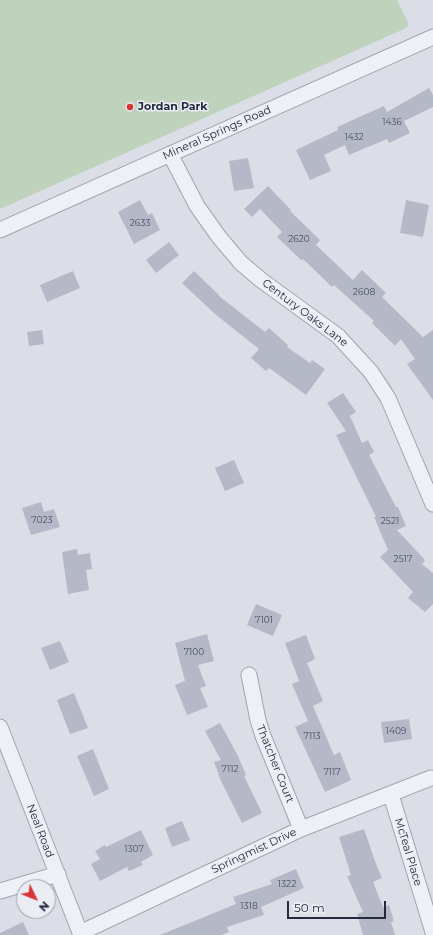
<!DOCTYPE html>
<style>
body{margin:0}
#map{position:relative;width:433px;height:935px;overflow:hidden;background:#dbdee7;font-family:Montserrat,sans-serif}
canvas{display:block}
.north{position:absolute;left:16px;top:879px;width:40px;height:40px;box-sizing:border-box;background:#ebedf5;border:1px solid #9b9fac;border-radius:50%;rotate:133deg;font-size:11px;font-weight:700;line-height:16px;text-align:center;color:#242a3e}
.north::after{content:'';display:block;margin:auto;width:14px;height:18px;background:#d73535;clip-path:polygon(50% 0,100% 100%,50% 72%,0 100%)}
.scale{position:absolute;left:287px;top:901px;width:99px;height:18px;box-sizing:border-box;border:2px solid #242a3e;border-top:0;padding-left:5px;font-size:12px;line-height:14px;white-space:nowrap;color:#242a3e;-webkit-text-stroke:3px #ebedf5;paint-order:stroke}
</style>
<div id="map">
<canvas width="433" height="935"></canvas>
<div class="north">N</div>
<div class="scale">50 m</div>
</div>
<script>
const g = document.querySelector('canvas').getContext('2d');
g.lineJoin = 'round';
function fill(path, color) { g.fillStyle = color; g.fill(path, 'evenodd'); }
const toPath = rows => new Path2D(rows.map(r => 'M' + r).join(''));
function stroke(path, color, width, dash) { g.strokeStyle = color; g.lineWidth = width; g.lineCap = dash ? 'butt' : 'round'; g.setLineDash(dash || []); g.stroke(path); }
function label(font, color, halo, rows, align = 'center') {
  g.font = font + ' Montserrat,sans-serif'; g.lineWidth = 3; g.setLineDash([]); g.textBaseline = 'middle'; g.strokeStyle = halo; g.fillStyle = color; for (const [text, x, y, turn = 0] of rows) {
    g.save(); g.translate(x, y); g.rotate((+turn || 0) * Math.PI / 180); g.textAlign = isNaN(turn) ? turn : align; if (halo) g.strokeText(text, 0, 0); g.fillText(text, 0, 0); g.restore();
  }
}
fill(toPath([
 [0,0,397,0,409,25,404,29,0,209]
]), '#bed2bc');
fill(toPath([
 [429,88,433,95,433,107,404,121,410,133,389,143,387,139,349,155,345,145,324,155,331,171,310,180,296,150,338,130,337,127,384,106,387,112],
 [248,158,254,188,234,191,229,161],
 [268,186,291,210,290,211,320,240,316,245,353,280,362,270,386,293,382,297,423,337,433,330,433,400,407,364,415,359,401,339,395,346,372,323,374,321,334,285,332,287,303,259,301,260,277,237,282,232,260,209,252,217,244,209],
 [140,200,148,215,152,213,160,230,134,244,118,212],
 [406,200,429,205,423,237,400,233],
 [169,242,179,255,156,273,146,260],
 [73,271,80,288,47,302,40,285],
 [194,271,219,295,219,296,265,332,269,328,288,345,287,347,310,363,312,360,325,369,306,395,269,368,266,371,251,358,259,349,215,314,182,283],
 [42,330,44,344,29,346,27,332],
 [343,393,356,412,350,416,362,443,368,440,374,452,369,455,396,507,398,507,406,526,397,530,425,560,422,564,433,573,433,604,425,612,408,598,413,592,380,557,388,550,374,517,376,517,336,435,346,431,327,403],
 [234,460,244,483,225,491,215,468],
 [41,502,44,512,54,509,60,527,31,535,22,508],
 [77,549,78,555,90,553,92,569,86,570,89,590,68,594,62,552],
 [256,604,282,615,273,636,247,625],
 [207,634,214,661,198,665,206,686,200,688,208,707,187,715,175,685,185,681,175,643],
 [306,635,315,659,307,663,323,701,313,706,334,755,340,752,351,780,325,792,295,727,308,721,292,684,299,681,285,643],
 [60,641,69,662,50,670,41,648],
 [74,693,88,728,70,734,57,700],
 [409,719,412,739,384,743,381,722],
 [220,723,238,756,246,775,244,776,262,813,242,823,221,781,214,762,221,760,205,731],
 [93,749,109,789,94,796,77,756],
 [182,821,190,840,172,847,165,828],
 [364,829,376,864,382,878,373,882,383,907,389,905,394,921,391,922,395,935,363,935,357,914,363,912,347,876,351,875,339,837],
 [141,830,153,855,141,862,143,865,129,871,127,867,100,881,91,864,100,859,95,851,105,845,106,847],
 [296,869,304,888,261,907,264,915,227,927,229,932,221,935,160,935,236,904,233,897,272,884,270,880],
 [23,922,29,935,0,935,0,933]
]), '#b5b9c7');
const minor = toPath([
 [170,154,197,206,219,237,241,263,261,280,338,336,371,372,388,398,433,504],
 [0,230,433,37],
 [249,675,258,720,263,736,301,829],
 [0,727,81,935],
 [391,795,433,932],
 [0,891,58,874],
 [80,933,301,829,431,778]
]);
stroke(minor, '#a0a4b1', 17);
stroke(minor, '#eef0f5', 15);
for (const [x, y, r, color] of [
 [130,107,4,"#d73535"]
]) { const dot = new Path2D(); dot.arc(x, y, r, 0, 2 * Math.PI); g.fillStyle = color; g.fill(dot); stroke(dot, '#ebedf5', 1.5); }
label('9px', '#484e60', null, [
 ["1436",392,122],
 ["1432",354,137],
 ["2633",140,223],
 ["2620",299,239],
 ["2608",364,292],
 ["7023",42,520],
 ["2521",390,521],
 ["2517",403,559],
 ["7101",264,620],
 ["7100",194,652],
 ["1409",396,731],
 ["7113",312,736],
 ["7112",230,769],
 ["7117",332,772],
 ["1307",134,849],
 ["1322",287,884],
 ["1318",249,906]
]);
label('bold 11px', '#242a3e', '#ebedf5', [
 ["Jordan Park",138,107]
], 'left');
label('11px', '#242a3e', '#ebedf5', [
 ["Mineral Springs Road",217,133,-24],
 ["Century Oaks Lane",305,313,37],
 ["Thatcher Court",275,764,68],
 ["Neal Road",40,831,69],
 ["Springmist Drive",254,851,-25],
 ["McTeal Place",408,852,73]
]);
</script>
